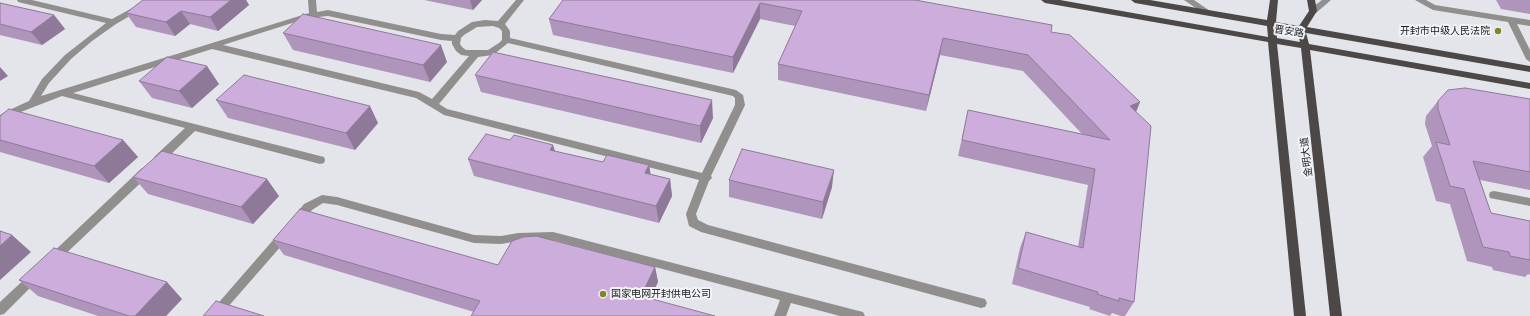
<!DOCTYPE html>
<meta charset="utf-8">
<style>
body{margin:0}
canvas{display:block;background:#e3e5ea}
</style>
<canvas width="1530" height="316"></canvas>
<script>
const g = document.querySelector('canvas').getContext('2d');
g.lineJoin = 'round';
const toPath = rows => new Path2D(rows.map(r => 'M' + r).join(''));
function fill(path, color) { g.fillStyle = color; g.fill(path, 'evenodd'); }
function stroke(path, color, width, dash) { g.strokeStyle = color; g.lineWidth = width; g.lineCap = dash ? 'butt' : 'round'; g.setLineDash(dash || []); g.stroke(path); }
function label(font, color, halo, rows, align = 'center') {
  g.font = font + ' "Varela Round","Noto Sans SC",sans-serif'; g.lineWidth = 4; g.setLineDash([]); g.textBaseline = 'middle'; g.strokeStyle = halo; g.fillStyle = color; for (const [text, x, y, turn = 0] of rows) {
    g.save(); g.translate(x, y); g.rotate((+turn || 0) * Math.PI / 180); g.textAlign = isNaN(turn) ? turn : align; if (halo) g.strokeText(text, 0, 0); g.fillText(text, 0, 0); g.restore();
  }
}
fill(toPath([
 [17,0,32,0,112,19,147,0,157,0,116,24,92,41,71,59,49,83,41,96,309,13,308,0,316,0,317,12,328,10,441,34,455,35,458,31,472,22,485,20,498,21,516,0,524,0,505,24,510,31,510,38,736,90,743,95,745,105,711,176,712,178,709,181,696,214,698,220,708,225,981,298,985,299,987,303,985,307,981,308,701,232,689,226,686,214,699,180,444,115,416,98,212,49,73,93,320,156,324,157,325,160,324,163,320,164,195,131,162,163,158,164,154,163,153,160,154,157,185,128,62,96,13,115,0,123,0,115,7,111,29,101,42,79,65,55,106,23,18,2,17,0],
 [328,16,441,40,452,41,452,44,456,51,461,55,469,56,432,99,419,92,223,45,308,18,328,16],
 [493,26,499,28,502,31,502,40,499,43,488,50,466,50,462,47,460,44,461,38,464,35,477,27,493,26],
 [508,43,733,96,735,98,735,105,702,173,447,109,439,104,478,57,493,55,508,43],
 [1184,0,1194,0,1213,13,1212,15,1206,15,1184,0],
 [1322,0,1331,0,1316,13,1310,13,1309,11,1310,9,1322,0],
 [1415,0,1426,0,1435,5,1530,20,1530,26,1517,24,1530,50,1530,62,1526,59,1508,22,1433,10,1415,0],
 [146,167,150,168,151,171,150,174,57,262,53,264,49,262,47,259,49,256,142,168,146,167],
 [1494,191,1530,198,1530,206,1490,198,1489,195,1490,192,1494,191],
 [322,195,337,197,474,235,501,236,518,233,553,232,859,311,863,312,865,316,840,316,791,303,786,316,774,316,780,300,553,240,518,241,501,244,474,243,337,205,323,203,312,210,301,224,297,225,293,224,292,221,293,218,304,204,322,195],
 [285,230,289,231,290,234,289,237,220,316,207,316,281,231,285,230],
 [34,272,38,274,40,277,38,280,4,314,0,315,0,302,30,274,34,272]
]), '#918e8e');
fill(toPath([
 [1041,0,1060,0,1268,37,1267,26,1135,3,1131,0,1150,0,1267,20,1270,0,1278,0,1276,22,1299,26,1309,11,1307,0,1315,0,1317,11,1307,27,1530,66,1530,72,1306,33,1309,44,1530,83,1530,89,1310,50,1342,316,1330,316,1301,48,1277,44,1306,316,1294,316,1268,42,1045,3,1041,0],
 [1276,27,1297,31,1300,42,1277,38,1276,27]
]), '#4c4848');
fill(toPath([
 [143,0,246,0,249,5,218,31,190,24,175,36,136,27,126,13],
 [424,0,482,0,473,10],
 [563,0,915,0,1051,32,1140,102,1136,112,1134,302,1125,316,1121,316,1112,313,1110,316,1089,309,1090,307,1012,284,1020,248,1026,232,1078,247,1088,185,958,156,968,110,1082,134,1023,71,940,55,926,111,778,80,778,64,795,26,760,19,733,73,553,35,549,19],
 [1496,0,1530,0,1530,14,1501,9],
 [0,3,54,15,65,29,42,45,0,35],
 [283,33,447,62,430,82,293,50],
 [475,75,713,118,701,143,481,92],
 [139,81,219,84,192,108,152,98],
 [1530,99,1530,190,1480,180,1491,213,1530,221,1530,275,1528,274,1525,277,1493,270,1492,267,1467,261,1450,204,1436,201,1423,157,1432,146,1425,124,1426,116,1438,101],
 [216,100,378,123,355,150,228,118],
 [0,116,123,140,138,157,109,183,0,152],
 [553,145,555,151,603,162,649,165,650,174,670,179,672,196,659,223,474,176,468,159],
 [133,177,279,196,253,224,148,194],
 [729,180,832,187,822,219,729,197],
 [273,240,498,265,655,267,658,282,650,299,474,312,284,255],
 [19,280,182,299,166,316,98,316,38,296]
]), '#af95bc');
fill(toPath([
 [231,0,246,0,249,5,218,31,210,17],
 [470,0,482,0,473,10],
 [760,3,760,19,733,73,733,57],
 [181,11,190,24,175,36,166,22],
 [54,15,65,29,42,45,31,32],
 [943,38,940,55,926,111,929,95],
 [441,45,447,62,430,82,423,65],
 [207,66,219,84,192,108,179,91],
 [0,67,8,76,0,81],
 [712,100,713,118,701,143,700,126],
 [1140,102,1133,119,1130,106],
 [370,106,378,123,355,150,346,133],
 [123,140,138,157,109,183,94,166],
 [553,145,558,162,550,150],
 [649,165,652,182,645,173],
 [834,170,832,187,822,219,823,202],
 [267,179,279,196,253,224,241,207],
 [670,179,672,196,659,223,656,206],
 [12,235,31,252,0,280,0,246],
 [655,267,658,282,644,311,641,296],
 [167,282,182,299,166,316,135,316]
]), '#8f7999');
const building = toPath([
 [143,0,231,0,210,17,181,11,166,22,126,13,143,0],
 [563,0,915,0,1052,25,1051,32,1070,35,1140,102,1130,106,1151,126,1134,302,1119,298,1119,301,1097,294,1098,292,1018,268,1026,232,1083,248,1095,169,962,140,968,110,1110,140,1028,55,943,38,929,95,778,64,802,11,760,3,733,57,549,19,563,0],
 [0,3,54,15,31,32,0,24,0,3],
 [303,14,441,45,423,65,283,33,303,14],
 [493,52,712,100,700,126,475,75,493,52],
 [167,57,207,66,179,91,139,81,167,57],
 [244,75,370,106,346,133,216,100,244,75],
 [1465,88,1530,99,1530,172,1473,161,1491,213,1530,221,1530,260,1510,256,1509,252,1483,247,1464,189,1450,186,1436,142,1450,145,1438,109,1438,101,1448,90,1465,88],
 [9,109,123,140,94,166,0,140,0,116,9,109],
 [486,134,510,140,514,135,553,145,550,150,603,162,607,155,649,165,645,173,670,179,656,206,468,159,486,134],
 [742,149,834,170,823,202,729,180,742,149],
 [162,151,267,179,241,207,133,177,162,151],
 [300,209,498,265,512,241,523,237,536,236,655,267,641,296,715,316,471,316,480,301,273,240,300,209],
 [0,231,12,235,0,246,0,231],
 [54,248,167,282,135,316,129,316,19,280,54,248],
 [216,301,264,316,203,316,216,301]
]);
fill(building, '#ccaddb');
stroke(building, '#8f7999', 1);
for (const [x, y, r, color] of [
 [1498,31,4,"#84832c"],
 [603,294,4,"#84832c"]
]) { const dot = new Path2D(); dot.arc(x, y, r, 0, 2 * Math.PI); g.fillStyle = color; g.fill(dot); stroke(dot, '#f1f3f7', 1.5); }
label('10px', '#202123', '#f1f3f7', [
 ["开封市中级人民法院",1490,31],
 ["国家电网开封供电公司",611,294,"left"]
], 'right');
label('10px', '#202123', '#f1f3f7', [
 ["晋安路",1289,32,9],
 ["金明大道",1307,157,-97]
]);
</script>
